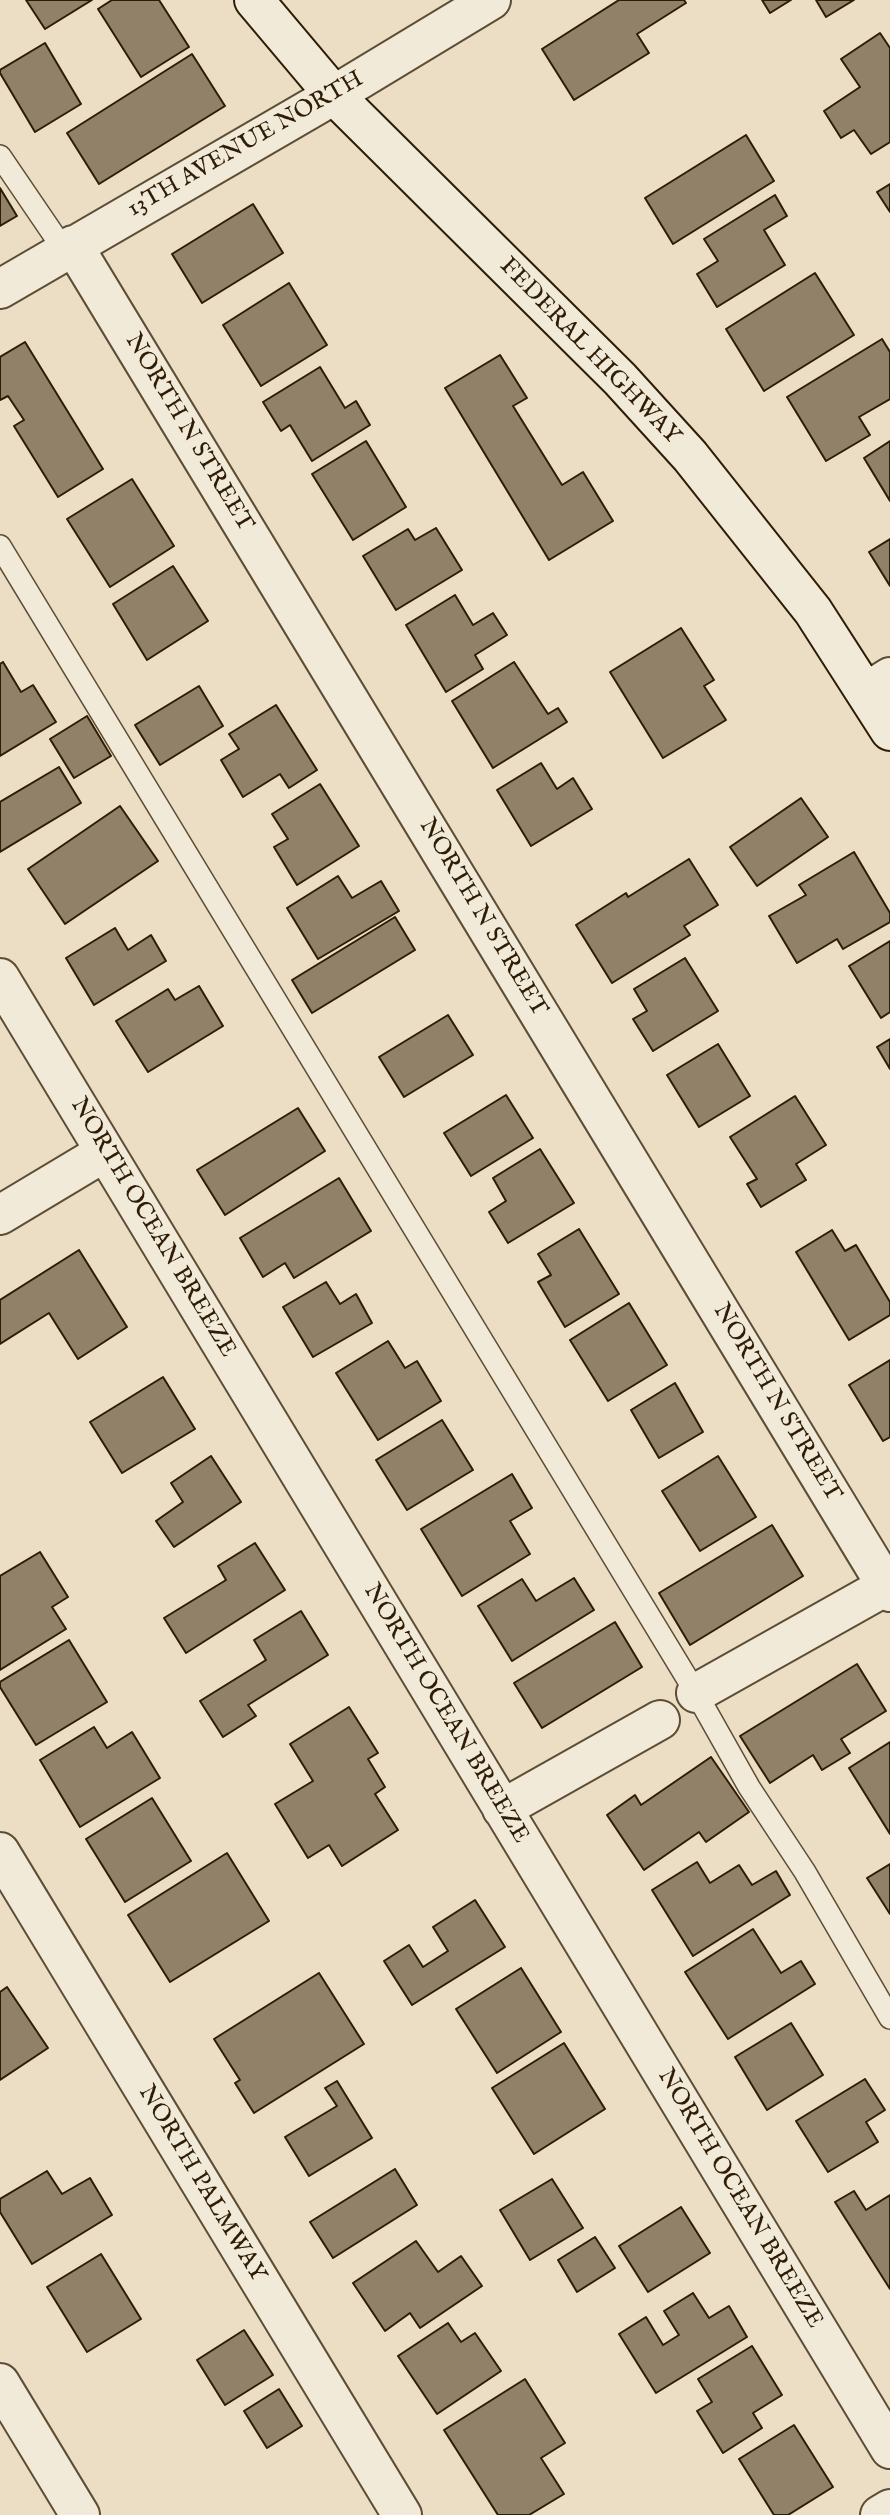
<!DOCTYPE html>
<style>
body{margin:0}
canvas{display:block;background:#ebdec5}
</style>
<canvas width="890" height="2515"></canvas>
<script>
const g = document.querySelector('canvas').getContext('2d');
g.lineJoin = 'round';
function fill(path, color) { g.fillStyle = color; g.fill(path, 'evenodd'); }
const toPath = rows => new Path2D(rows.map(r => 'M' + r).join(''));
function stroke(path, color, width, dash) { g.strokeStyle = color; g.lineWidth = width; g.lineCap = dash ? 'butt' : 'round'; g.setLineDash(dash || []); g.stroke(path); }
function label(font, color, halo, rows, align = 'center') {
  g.font = font + ' "IM FELL English",serif'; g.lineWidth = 7; g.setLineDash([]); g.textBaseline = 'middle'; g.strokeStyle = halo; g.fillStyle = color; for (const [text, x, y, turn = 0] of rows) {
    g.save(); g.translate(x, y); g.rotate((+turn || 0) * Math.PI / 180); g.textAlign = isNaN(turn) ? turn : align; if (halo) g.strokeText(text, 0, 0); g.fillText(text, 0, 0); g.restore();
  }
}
const building = toPath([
 [26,0,92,0,45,29,26,0],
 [112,0,159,0,189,47,141,77,98,9,112,0],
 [619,0,684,0,686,3,637,34,649,53,574,100,542,49,619,0],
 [762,0,791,0,770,13,762,0],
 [816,0,854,0,826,17,816,0],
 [880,33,890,48,890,142,871,154,854,130,841,138,824,111,860,87,841,59,880,33],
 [45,43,81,104,35,132,0,73,0,70,45,43],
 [192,54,225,106,99,184,67,133,192,54],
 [746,135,774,181,673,244,645,198,746,135],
 [890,184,890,212,877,192,890,184],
 [0,188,17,216,0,226,0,188],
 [775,195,787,216,764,230,785,265,717,307,697,274,718,261,704,239,775,195],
 [253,204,283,253,202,303,172,254,253,204],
 [815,273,854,335,764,391,726,329,815,273],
 [289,283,327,345,261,386,223,325,289,283],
 [882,339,890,352,890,399,859,417,870,435,826,461,787,397,882,339],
 [25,342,103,469,58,497,14,426,24,420,8,396,0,400,0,357,25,342],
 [500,355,527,398,513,406,562,485,583,472,613,521,549,560,445,388,500,355],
 [320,367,345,408,356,401,370,425,312,461,290,425,281,431,263,402,320,367],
 [366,441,406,507,353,540,312,474,366,441],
 [890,441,890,501,864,458,890,441],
 [132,479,174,546,110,587,67,519,132,479],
 [436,528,462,570,396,610,363,556,408,529,415,540,436,528],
 [890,539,890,586,869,552,890,539],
 [173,566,208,621,147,660,113,604,173,566],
 [455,595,473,625,493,613,507,635,475,655,483,669,446,692,406,625,455,595],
 [681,628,714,680,704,686,726,720,663,758,610,672,681,628],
 [3,662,21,692,33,685,56,722,0,756,0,664,3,662],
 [514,662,548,714,558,708,567,722,493,768,452,701,514,662],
 [199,686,223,726,160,765,135,725,199,686],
 [276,705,317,770,289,788,280,774,243,797,221,760,239,749,229,734,276,705],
 [87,716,111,756,74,778,50,739,87,716],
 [541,763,557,789,573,778,592,809,531,846,497,790,541,763],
 [59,767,81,803,0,852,0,802,59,767],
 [320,784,359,846,297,885,274,847,288,839,272,814,320,784],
 [801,798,828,837,757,886,730,847,801,798],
 [120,806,158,861,65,924,28,869,120,806],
 [854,852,890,913,890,922,843,949,837,939,797,963,769,916,806,895,799,885,854,852],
 [689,859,718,905,684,926,690,935,612,983,576,925,626,893,628,897,689,859],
 [338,876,352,898,381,881,399,911,318,959,287,908,338,876],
 [395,917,415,950,312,1013,292,980,395,917],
 [115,928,128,950,151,935,166,961,94,1005,66,958,115,928],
 [890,941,890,1012,881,1018,849,966,890,941],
 [685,958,718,1011,653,1051,633,1019,647,1011,634,989,685,958],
 [199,986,223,1026,148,1072,116,1021,168,989,175,1000,199,986],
 [448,1015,473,1055,404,1097,379,1057,448,1015],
 [890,1039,890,1069,877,1047,890,1039],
 [718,1044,750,1096,699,1127,667,1075,718,1044],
 [506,1095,533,1138,471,1176,444,1133,506,1095],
 [795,1096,826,1145,796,1164,806,1180,761,1207,747,1184,757,1179,730,1137,795,1096],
 [298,1108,325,1151,225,1215,197,1170,298,1108],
 [540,1149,574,1203,508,1243,489,1212,506,1201,493,1178,540,1149],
 [339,1178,371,1231,294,1278,285,1263,263,1277,240,1238,339,1178],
 [579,1229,619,1294,565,1327,538,1282,551,1275,538,1254,579,1229],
 [832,1230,845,1251,856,1245,890,1302,890,1315,849,1340,796,1252,832,1230],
 [79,1250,127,1327,78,1359,49,1313,0,1344,0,1300,79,1250],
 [326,1282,340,1304,356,1294,372,1323,313,1357,283,1307,326,1282],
 [629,1303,667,1365,608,1401,570,1340,629,1303],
 [388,1341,405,1368,417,1361,441,1401,378,1440,336,1373,388,1341],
 [890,1360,890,1437,883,1441,849,1385,890,1360],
 [163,1377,195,1429,122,1473,90,1422,163,1377],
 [675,1383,703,1432,659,1458,631,1410,675,1383],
 [442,1420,473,1470,407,1510,376,1460,442,1420],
 [211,1456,241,1502,174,1547,156,1521,183,1502,171,1483,211,1456],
 [718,1456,756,1517,700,1551,662,1491,718,1456],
 [512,1474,532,1508,510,1521,530,1554,462,1596,421,1529,512,1474],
 [772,1525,803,1576,690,1645,659,1593,772,1525],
 [255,1543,285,1590,186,1653,164,1618,226,1580,218,1566,255,1543],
 [40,1552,68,1597,52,1607,66,1629,0,1670,0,1576,40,1552],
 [574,1578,594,1610,512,1661,478,1606,522,1579,536,1601,574,1578],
 [301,1611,328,1655,248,1705,256,1716,223,1737,200,1701,266,1660,254,1640,301,1611],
 [615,1622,642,1667,542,1728,514,1683,615,1622],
 [69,1640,107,1702,36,1745,0,1687,0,1682,69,1640],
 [857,1664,886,1711,841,1739,850,1753,822,1770,813,1755,770,1783,740,1736,857,1664],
 [349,1707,378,1753,368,1759,385,1787,375,1794,398,1830,342,1866,329,1845,308,1858,275,1804,313,1781,290,1744,349,1707],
 [94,1727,107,1748,132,1732,160,1778,80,1827,40,1760,94,1727],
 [890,1742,890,1834,849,1768,890,1742],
 [711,1757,749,1812,706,1842,699,1832,644,1870,607,1815,635,1795,641,1805,711,1757],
 [152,1798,191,1861,125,1902,86,1839,152,1798],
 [227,1853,269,1921,170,1982,128,1915,227,1853],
 [697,1862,710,1883,739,1865,752,1885,776,1871,790,1895,693,1956,652,1890,697,1862],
 [890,1864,890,1914,867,1878,890,1864],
 [475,1900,505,1947,412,2005,384,1961,409,1945,423,1967,448,1951,433,1927,475,1900],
 [753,1929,781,1973,801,1961,815,1984,728,2039,685,1972,753,1929],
 [521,1968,561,2032,497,2073,456,2009,521,1968],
 [319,1973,364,2044,254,2113,235,2083,240,2080,214,2039,319,1973],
 [7,1987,48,2048,0,2080,0,1992,7,1987],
 [791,2023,823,2075,767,2110,735,2057,791,2023],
 [564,2043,605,2109,534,2154,492,2088,564,2043],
 [865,2079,885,2110,866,2122,878,2142,828,2172,796,2121,865,2079],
 [337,2081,372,2138,309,2176,285,2137,337,2106,325,2088,337,2081],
 [395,2169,417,2205,333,2258,310,2222,395,2169],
 [47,2171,62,2194,90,2178,112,2215,32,2264,0,2212,0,2199,47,2171],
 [552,2179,583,2228,530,2260,500,2210,552,2179],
 [854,2191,866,2210,890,2195,890,2289,835,2202,854,2191],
 [681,2207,710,2253,648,2292,619,2246,681,2207],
 [595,2237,615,2268,577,2292,558,2260,595,2237],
 [416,2241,438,2272,461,2256,482,2286,420,2328,410,2313,385,2331,353,2283,416,2241],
 [101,2254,141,2319,87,2352,47,2287,101,2254],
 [693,2293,709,2318,729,2306,747,2337,656,2393,619,2334,646,2317,663,2345,679,2335,664,2311,693,2293],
 [448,2323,461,2342,475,2333,501,2371,437,2414,398,2356,448,2323],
 [244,2330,273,2375,225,2405,197,2360,244,2330],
 [752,2346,782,2395,753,2413,762,2428,723,2453,697,2411,712,2402,698,2379,752,2346],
 [525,2379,565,2443,541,2458,564,2494,529,2515,498,2515,444,2430,525,2379],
 [279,2389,302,2426,267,2448,244,2411,279,2389],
 [794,2425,833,2487,788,2515,774,2515,739,2459,794,2425]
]);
fill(building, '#908168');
stroke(building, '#2e1d04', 2);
const lane = toPath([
 [0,156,64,250],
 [0,546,696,1693,749,1787,805,1872,890,2018]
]);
const street = toPath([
 [73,245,890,1592],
 [0,289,334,95,491,0],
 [866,692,890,677],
 [0,978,890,2449],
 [0,1215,105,1152],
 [696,1693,890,1584],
 [502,1809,660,1720],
 [0,1852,402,2515],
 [0,2383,80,2515],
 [880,2515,890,2509]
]);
const secondary = toPath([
 [254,0,334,95,620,379,690,456,813,611,890,731]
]);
stroke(lane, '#5d4d34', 24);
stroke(street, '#5d4d34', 42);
stroke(secondary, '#2e1d04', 42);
stroke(lane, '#f2ead9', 21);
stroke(street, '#f2ead9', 38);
stroke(secondary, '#f2ead9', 38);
label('24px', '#2e1d04', '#f2ead9', [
 ["13TH AVENUE NORTH",246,145,-30],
 ["FEDERAL HIGHWAY",589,352,46],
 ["NORTH N STREET",188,433,59],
 ["NORTH N STREET",482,918,59],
 ["NORTH OCEAN BREEZE",152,1228,59],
 ["NORTH N STREET",776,1403,59],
 ["NORTH OCEAN BREEZE",445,1714,59],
 ["NORTH PALMWAY",201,2184,59],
 ["NORTH OCEAN BREEZE",739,2199,59]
]);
</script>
